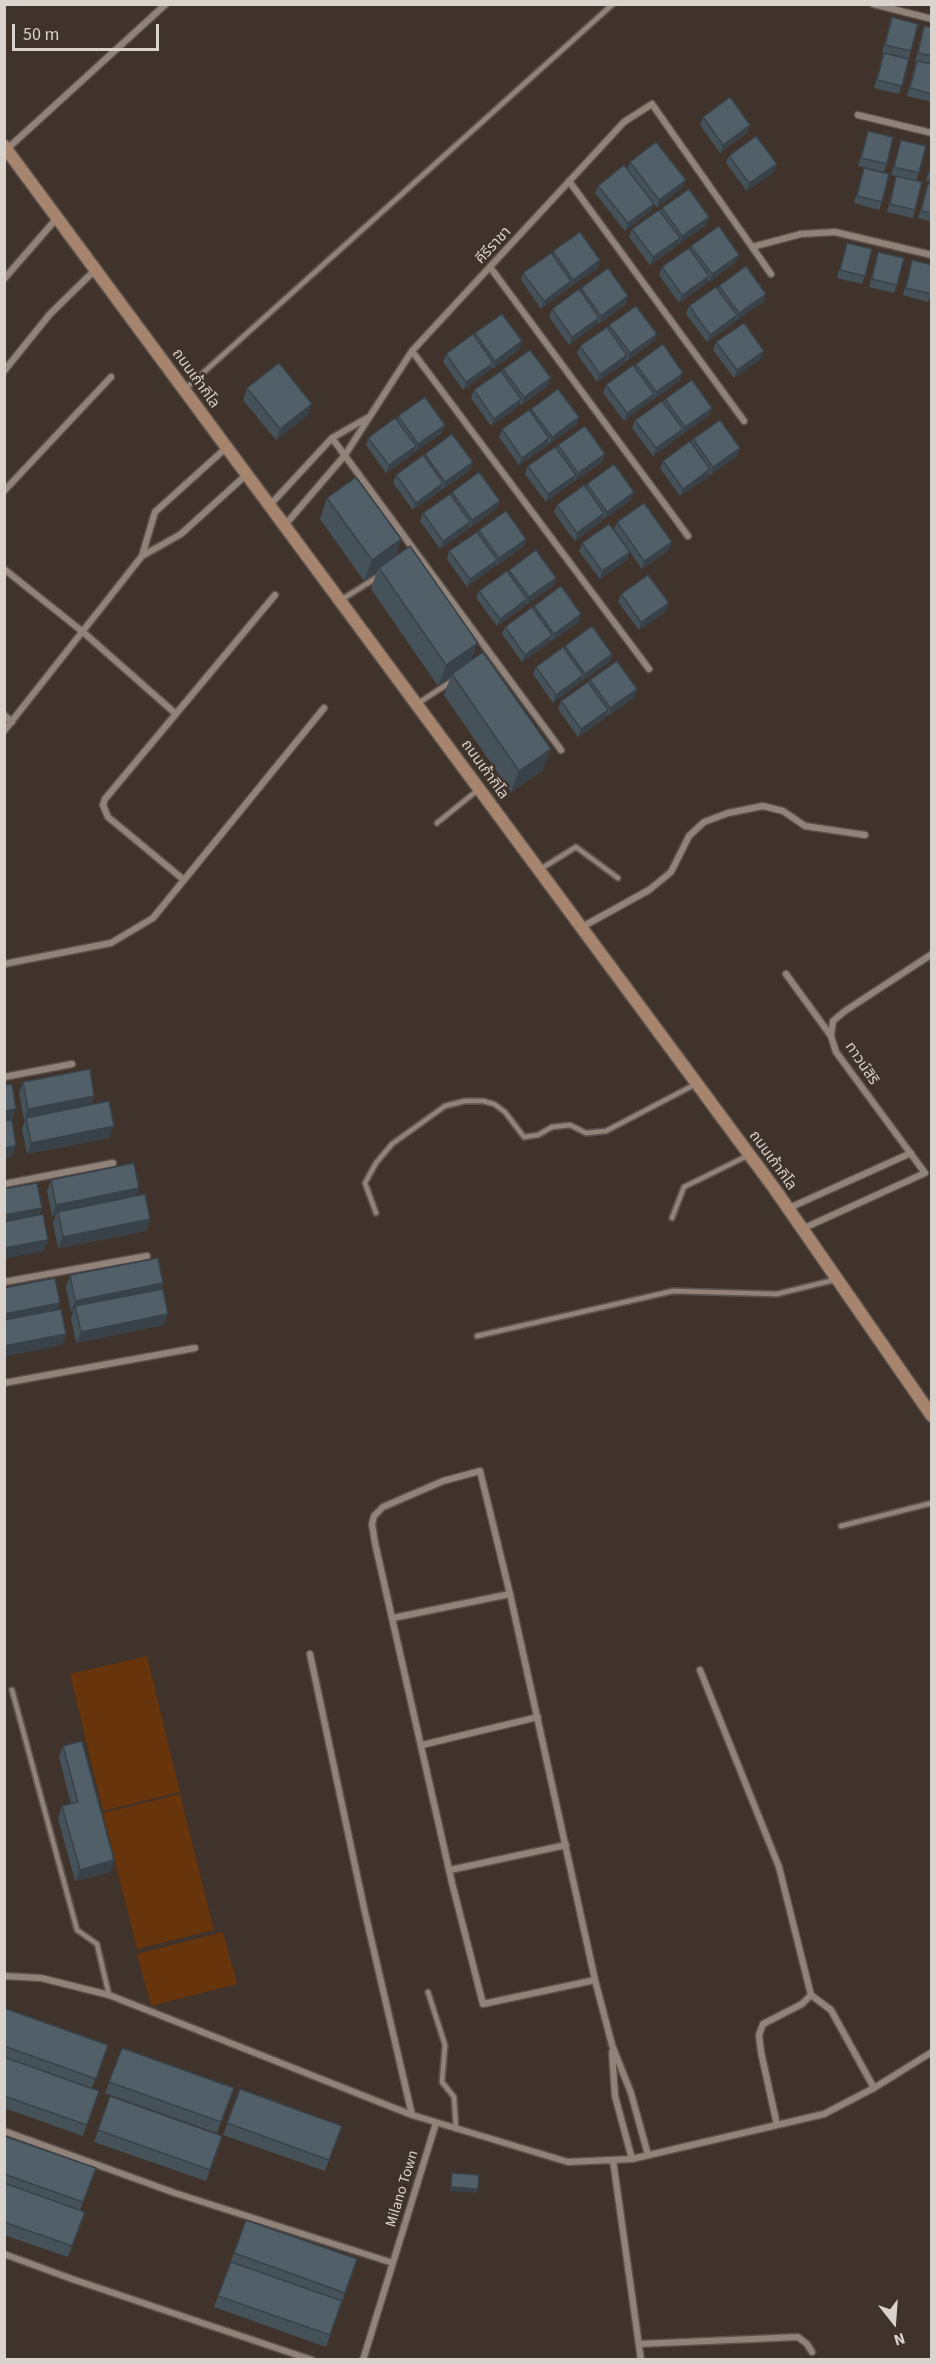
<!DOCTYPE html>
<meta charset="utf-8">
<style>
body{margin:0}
#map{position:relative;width:936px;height:2364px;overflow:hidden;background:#3f332b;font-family:"Source Sans 3",sans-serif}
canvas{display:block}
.frame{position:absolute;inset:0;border:6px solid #dad2cd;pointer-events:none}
.north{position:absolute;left:864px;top:2292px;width:60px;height:60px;-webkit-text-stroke:4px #3f332b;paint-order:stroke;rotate:163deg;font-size:16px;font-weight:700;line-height:24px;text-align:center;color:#dad2cd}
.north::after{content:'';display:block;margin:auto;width:21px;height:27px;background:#dad2cd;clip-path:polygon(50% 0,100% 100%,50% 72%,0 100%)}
.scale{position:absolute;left:12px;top:24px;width:147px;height:27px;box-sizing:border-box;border:3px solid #dad2cd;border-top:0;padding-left:8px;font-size:18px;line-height:21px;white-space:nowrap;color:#dad2cd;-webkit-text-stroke:4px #3f332b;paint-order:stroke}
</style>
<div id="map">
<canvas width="936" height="2364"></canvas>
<div class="frame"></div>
<div class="north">N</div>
<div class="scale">50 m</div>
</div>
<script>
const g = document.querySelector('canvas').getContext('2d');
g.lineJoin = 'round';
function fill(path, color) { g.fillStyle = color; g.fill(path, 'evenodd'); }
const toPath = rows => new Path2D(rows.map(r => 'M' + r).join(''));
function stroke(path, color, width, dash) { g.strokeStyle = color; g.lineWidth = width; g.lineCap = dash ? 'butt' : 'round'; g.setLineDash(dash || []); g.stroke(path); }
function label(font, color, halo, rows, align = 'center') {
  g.font = font + ' "Source Sans 3","Noto Sans Thai",sans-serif'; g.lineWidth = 5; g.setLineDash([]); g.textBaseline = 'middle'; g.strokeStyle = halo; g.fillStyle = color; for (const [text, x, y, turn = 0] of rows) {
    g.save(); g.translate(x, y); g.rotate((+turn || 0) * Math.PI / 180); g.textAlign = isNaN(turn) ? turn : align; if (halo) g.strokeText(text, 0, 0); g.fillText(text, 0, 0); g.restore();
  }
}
fill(toPath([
 [147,1656,180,1792,103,1811,70,1674],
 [180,1794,214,1930,137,1949,103,1813],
 [223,1932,237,1984,151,2006,137,1954]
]), '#67340c');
const lane = toPath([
 [184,390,613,4],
 [341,600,379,576],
 [417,704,452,681],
 [437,823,479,789],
 [539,870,576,847,618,878],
 [376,1213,365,1183,376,1163,392,1144,445,1106,465,1101,483,1101,494,1104,505,1112,524,1137,538,1135,552,1127,570,1125,586,1133,606,1131,694,1085],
 [672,1218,684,1187,749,1155],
 [477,1336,673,1291,777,1294,834,1280],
 [841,1526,932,1503],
 [12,1690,77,1930,97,1944,109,1995],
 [428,1992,445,2045,442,2082,454,2097,456,2129]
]);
const street = toPath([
 [873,4,932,19],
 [858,115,932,133],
 [7,149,166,4],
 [569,181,744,421],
 [752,247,801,234,835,232,932,255],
 [490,267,688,536],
 [4,279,57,218],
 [412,351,649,669],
 [4,371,50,314,96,269],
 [332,438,561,750],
 [4,491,111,377],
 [270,505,332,438,367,418],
 [285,525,345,455,412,351,624,122,652,104,771,274],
 [142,556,181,534,247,474],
 [4,569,83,632,176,714],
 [4,715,12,722],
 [4,731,142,556,155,512,227,447],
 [184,880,108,817,103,805,105,799,275,595],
 [582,927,649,890,671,872,689,836,704,822,728,813,763,806,783,811,805,826,865,835],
 [4,964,111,943,153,918,324,708],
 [786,974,831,1036],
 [4,1077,72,1064],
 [4,1184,113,1163],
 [789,1208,911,1153],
 [802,1229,925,1173,836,1052,831,1036,833,1021,845,1011,932,954],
 [4,1282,147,1256],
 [4,1383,195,1348],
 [393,1618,510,1594],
 [310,1654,364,1908,412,2115],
 [700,1670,779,1867,811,1995,802,2004,763,2024,759,2035,761,2052,777,2125],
 [422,1745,538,1717],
 [450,1870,566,1845],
 [4,1976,41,1978,109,1995,412,2115,568,2162,632,2159,824,2114,874,2088,932,2052],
 [595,1980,483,2004,452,1883,375,1543,372,1524,374,1516,383,1507,443,1481,480,1471,510,1594,595,1980,612,2045,631,2093,648,2155],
 [811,1995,831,2010,874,2088],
 [612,2052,615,2096,632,2159],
 [4,2131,175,2193,393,2263],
 [613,2160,641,2360],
 [4,2254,72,2279,312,2360],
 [639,2344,798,2337,807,2344,812,2352],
 [363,2360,436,2123]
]);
const secondary = toPath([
 [4,146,774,1188,932,1416]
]);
stroke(lane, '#5c514b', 8);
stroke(street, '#5c514b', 9);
stroke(secondary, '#5c514b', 15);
stroke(lane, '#92837a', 4.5);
stroke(street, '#92837a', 6);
stroke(secondary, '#a6846e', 12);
fill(toPath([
 [892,17,911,51,899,94,874,88,883,53,882,53,889,25],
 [924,26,932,27,932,102,907,96,916,61,915,61,922,34],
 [703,117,747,133,720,153,700,125],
 [868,131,887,164,884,172,858,166],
 [901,140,919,173,916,181,915,210,913,218,887,212,896,176,891,175],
 [729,156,774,172,747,191,726,163],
 [932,159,932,182,926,181],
 [630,162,686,180,683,187,657,208,654,204,651,211,625,231,595,193,598,186,627,169],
 [864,168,882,202,879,210,854,203],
 [928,183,932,184,932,222,918,218],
 [662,208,709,217,706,225,679,244,678,243,677,246,650,265,629,237,632,229,660,211],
 [847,243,865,276,862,284,837,278],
 [691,246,736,262,709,282,708,280,706,284,679,303,659,275,662,267,690,249],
 [553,251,598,268,570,287,569,286,568,289,541,309,521,280,523,273,552,255],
 [878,252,897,285,894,293,869,287],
 [912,260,932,292,928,302,903,295],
 [719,286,766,294,763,302,736,321,735,320,734,323,707,342,686,314,689,306,717,289],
 [581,288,626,304,599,324,598,322,596,325,569,345,549,317,552,309,580,291],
 [609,325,657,334,654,341,627,361,626,360,625,363,597,382,577,354,580,346,608,328],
 [475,333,520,349,493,369,492,367,490,370,463,390,443,362,446,354,474,336],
 [716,342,761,359,734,378,713,350],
 [636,364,680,380,653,400,652,398,651,401,624,421,603,393,606,385,635,367],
 [503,369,548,386,521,405,519,403,518,407,491,426,471,398,474,390,502,372],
 [247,388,308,415,276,440,243,400],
 [665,399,712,408,709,415,682,435,681,433,680,436,653,456,632,428,635,420,663,402],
 [531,409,579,417,576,425,549,444,548,443,547,446,519,465,499,437,502,429,530,412],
 [398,416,442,433,415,452,414,451,413,454,386,473,366,445,368,438,397,420],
 [693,439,737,456,710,475,709,474,708,477,680,496,660,468,663,461,691,443],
 [558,445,605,454,602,462,575,481,574,479,573,482,546,502,525,474,528,466,556,448],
 [425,454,473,462,470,470,442,490,441,488,440,491,413,510,393,483,396,475,424,457],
 [587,484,631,500,604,519,603,518,602,521,575,541,554,513,557,505,585,487],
 [452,492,500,501,497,508,470,528,468,526,467,530,440,549,420,521,423,513,451,495],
 [327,498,401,539,395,557,472,660,543,770,511,792,444,695,450,678,438,686,371,589,377,571,364,581,320,519],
 [617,522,669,550,642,569,614,529],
 [479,530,526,539,524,546,496,566,495,564,494,567,467,587,447,559,449,551,478,533],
 [582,543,630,552,627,560,600,579,579,551],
 [509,570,556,578,553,586,526,605,525,604,524,607,497,626,476,598,479,591,508,573],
 [621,594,666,611,639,630,618,602],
 [534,606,579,622,552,641,550,640,549,643,522,662,502,634,505,627,533,609],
 [565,646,612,654,610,662,582,681,581,680,580,683,553,703,533,674,536,667,564,649],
 [590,680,635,697,608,716,606,715,605,718,578,737,558,709,561,701,589,683],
 [23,1082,91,1105,109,1138,27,1154,22,1129,25,1120,24,1120,19,1093],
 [51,1180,136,1196,150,1219,146,1231,58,1248,53,1223,56,1215,52,1216,47,1191],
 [70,1275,163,1283,161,1289,164,1325,76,1343,71,1318,73,1312,71,1312,66,1287],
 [63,1746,114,1860,110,1872,75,1881,58,1818,62,1806,71,1804,59,1757],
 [4,2008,108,2045,92,2088,99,2091,83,2136,4,2108],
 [122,2048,234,2088,217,2133,105,2093],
 [240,2089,342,2126,325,2171,223,2135],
 [110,2096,222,2136,206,2181,94,2142],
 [4,2136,96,2168,80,2210,85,2212,68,2257,4,2235],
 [246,2220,357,2259,326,2347,214,2307]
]), '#465259');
fill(toPath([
 [750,125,747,133,720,153,723,145],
 [777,164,774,172,747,191,749,183],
 [686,180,683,187,657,208,659,200],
 [654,204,651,211,625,231,628,223],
 [709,217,706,225,679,244,682,236],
 [680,238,677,246,650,265,653,257],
 [739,255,736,262,709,282,712,274],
 [600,260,598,268,570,287,573,280],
 [709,276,706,284,679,303,682,295],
 [571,281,568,289,541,309,544,301],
 [766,294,763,302,736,321,739,313],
 [628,296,626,304,599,324,601,316],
 [737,315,734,323,707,342,710,335],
 [599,318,596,325,569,345,572,337],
 [657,334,654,341,627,361,630,353],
 [522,341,520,349,493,369,495,361],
 [764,351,761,359,734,378,737,370],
 [627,355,625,363,597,382,600,374],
 [493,363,490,370,463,390,466,382],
 [683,373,680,380,653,400,656,392],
 [551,378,548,386,521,405,524,397],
 [654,394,651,401,624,421,627,413],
 [521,399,518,407,491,426,494,419],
 [312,404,308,415,276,440,280,429],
 [712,408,709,415,682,435,685,427],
 [579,417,576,425,549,444,552,437],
 [445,425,442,433,415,452,418,444],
 [683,429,680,436,653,456,656,448],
 [549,438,547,446,519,465,522,458],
 [416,446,413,454,386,473,389,465],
 [740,448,737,456,710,475,713,467],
 [605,454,602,462,575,481,578,473],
 [473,462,470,470,442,490,445,482],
 [710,469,708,477,680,496,683,489],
 [576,475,573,482,546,502,548,494],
 [443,483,440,491,413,510,416,503],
 [634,492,631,500,604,519,607,512],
 [500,501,497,508,470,528,472,520],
 [604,513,602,521,575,541,577,533],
 [470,522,467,530,440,549,443,541],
 [401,539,394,560,379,568,377,571,364,581,372,560],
 [526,539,524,546,496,566,499,558],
 [672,542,669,550,642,569,644,561],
 [630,552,627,560,600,579,602,571],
 [497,560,494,567,467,587,470,579],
 [556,578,553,586,526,605,529,597],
 [527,599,524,607,497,626,500,619],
 [669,603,666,611,639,630,641,622],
 [581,614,579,622,552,641,554,634],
 [552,635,549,643,522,662,525,655],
 [478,643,470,664,452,674,450,678,438,686,446,665],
 [612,654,610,662,582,681,585,674],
 [583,675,580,683,553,703,556,695],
 [637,689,635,697,608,716,610,708],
 [608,710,605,718,578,737,581,729],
 [551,749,543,770,511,792,519,771],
 [94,1096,90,1108,26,1118,25,1120,24,1120,28,1109],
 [16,1109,12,1121,4,1122,4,1111],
 [114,1126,109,1138,27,1154,31,1143],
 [16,1146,12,1157,4,1158,4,1148],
 [139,1188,134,1200,58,1212,56,1215,52,1216,56,1205],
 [42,1208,38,1219,4,1226,4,1215],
 [150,1219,146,1231,58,1248,63,1237],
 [48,1240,44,1251,4,1259,4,1248],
 [163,1283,159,1294,75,1306,73,1312,71,1312,75,1301],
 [60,1303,56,1314,4,1325,4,1314],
 [168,1314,164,1325,76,1343,81,1332],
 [66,1334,62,1345,4,1357,4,1346],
 [114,1860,110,1872,75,1881,80,1870],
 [451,2187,478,2189,477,2193,449,2191]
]), '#394249');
const building = toPath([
 [892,17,918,24,911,51,885,45,892,17],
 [924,26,932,27,932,56,918,53,924,26],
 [884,53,909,59,902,86,877,80,884,53],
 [917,61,932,64,932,94,910,88,917,61],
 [730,97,750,125,723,145,703,117,730,97],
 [868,131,893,137,887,164,861,158,868,131],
 [756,136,777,164,749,183,729,156,756,136],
 [901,140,926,146,919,173,894,167,901,140],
 [656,142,686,180,659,200,630,162,656,142],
 [932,163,932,173,929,173,932,163],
 [624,165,654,204,628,223,598,186,624,165],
 [864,168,889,174,882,202,857,196,864,168],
 [896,176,922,182,915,210,890,204,896,176],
 [928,183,932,184,932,213,921,211,928,183],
 [689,189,709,217,682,236,662,208,689,189],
 [659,210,680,238,653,257,632,229,659,210],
 [719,226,739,255,712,274,691,246,719,226],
 [580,232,600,260,573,280,553,251,580,232],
 [847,243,872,249,865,276,840,270,847,243],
 [689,248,709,276,682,295,662,267,689,248],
 [878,252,904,258,897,285,872,279,878,252],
 [551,253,571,281,544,301,523,273,551,253],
 [912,260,932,265,931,294,906,288,912,260],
 [746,266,766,294,739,313,719,286,746,266],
 [608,268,628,296,601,316,581,288,608,268],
 [716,287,737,315,710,335,689,306,716,287],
 [579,289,599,318,572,337,552,309,579,289],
 [636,306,657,334,630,353,609,325,636,306],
 [502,314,522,341,495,361,475,333,502,314],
 [744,323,764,351,737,370,716,342,744,323],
 [607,327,627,355,600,374,580,346,607,327],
 [473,334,493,363,466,382,446,354,473,334],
 [663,344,683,373,656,392,636,364,663,344],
 [530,350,551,378,524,397,503,369,530,350],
 [279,363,312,404,280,429,247,388,279,363],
 [633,365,654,394,627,413,606,385,633,365],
 [501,371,521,399,494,419,474,390,501,371],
 [692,380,712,408,685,427,665,399,692,380],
 [558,389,579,417,552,437,531,409,558,389],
 [425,397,445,425,418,444,398,416,425,397],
 [662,401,683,429,656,448,635,420,662,401],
 [529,410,549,438,522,458,502,429,529,410],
 [395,418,416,446,389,465,368,438,395,418],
 [720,420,740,448,713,467,693,439,720,420],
 [585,426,605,454,578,473,558,445,585,426],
 [452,434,473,462,445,482,425,454,452,434],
 [690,441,710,469,683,489,663,461,690,441],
 [555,447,576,475,548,494,528,466,555,447],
 [423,455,443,483,416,503,396,475,423,455],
 [614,464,634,492,607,512,587,484,614,464],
 [479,472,500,501,472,520,452,492,479,472],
 [356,477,401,539,372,560,327,498,356,477],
 [584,485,604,513,577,533,557,505,584,485],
 [450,494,470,522,443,541,423,513,450,494],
 [644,503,672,542,644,561,617,522,644,503],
 [506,511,526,539,499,558,479,530,506,511],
 [609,524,630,552,602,571,582,543,609,524],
 [477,532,497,560,470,579,449,551,477,532],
 [410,546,478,643,446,665,379,568,410,546],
 [536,550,556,578,529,597,509,570,536,550],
 [507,571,527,599,500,619,479,591,507,571],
 [648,575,669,603,641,622,621,594,648,575],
 [561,586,581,614,554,634,534,606,561,586],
 [532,607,552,635,525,655,505,627,532,607],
 [592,626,612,654,585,674,565,646,592,626],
 [563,647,583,675,556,695,536,667,563,647],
 [483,652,551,749,519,771,452,674,483,652],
 [617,661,637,689,610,708,590,680,617,661],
 [588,682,608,710,581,729,561,701,588,682],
 [90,1069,94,1096,28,1109,23,1082,90,1069],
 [12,1084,16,1109,4,1111,4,1085,12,1084],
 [109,1101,114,1126,31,1143,26,1118,109,1101],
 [12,1120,16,1146,4,1148,4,1121,12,1120],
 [134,1163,139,1188,56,1205,51,1180,134,1163],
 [37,1183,42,1208,4,1215,4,1189,37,1183],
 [145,1194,150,1219,63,1237,58,1212,145,1194],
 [43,1214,48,1240,4,1248,4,1222,43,1214],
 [158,1258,163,1283,75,1301,70,1275,158,1258],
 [55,1278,60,1303,4,1314,4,1288,55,1278],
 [163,1289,168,1314,81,1332,75,1306,163,1289],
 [61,1309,66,1334,4,1346,4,1320,61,1309],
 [82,1741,114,1860,80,1870,62,1806,78,1802,63,1746,82,1741],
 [4,2008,108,2045,96,2079,4,2046,4,2008],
 [122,2048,234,2088,221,2122,109,2082,122,2048],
 [4,2057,99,2091,87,2125,4,2096,4,2057],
 [240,2089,342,2126,329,2160,227,2123,240,2089],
 [110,2096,222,2136,210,2170,98,2130,110,2096],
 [4,2136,96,2168,83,2202,4,2174,4,2136],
 [452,2173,479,2175,478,2189,451,2187,452,2173],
 [4,2183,85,2212,72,2246,4,2222,4,2183],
 [246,2220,357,2259,345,2293,234,2253,246,2220],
 [231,2262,342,2301,330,2335,218,2296,231,2262]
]);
fill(building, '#515f68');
stroke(building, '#394249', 1.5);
label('15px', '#dad2cd', '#3f332b', [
 ["คีรีราชา",494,246,-47],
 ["ถนนเก้ากิโล",195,379,54],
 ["ถนนเก้ากิโล",484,770,54],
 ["ทาวน์สิริ",861,1064,56],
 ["ถนนเก้ากิโล",772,1161,54],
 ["Milano Town",403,2189,-73]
]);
</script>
